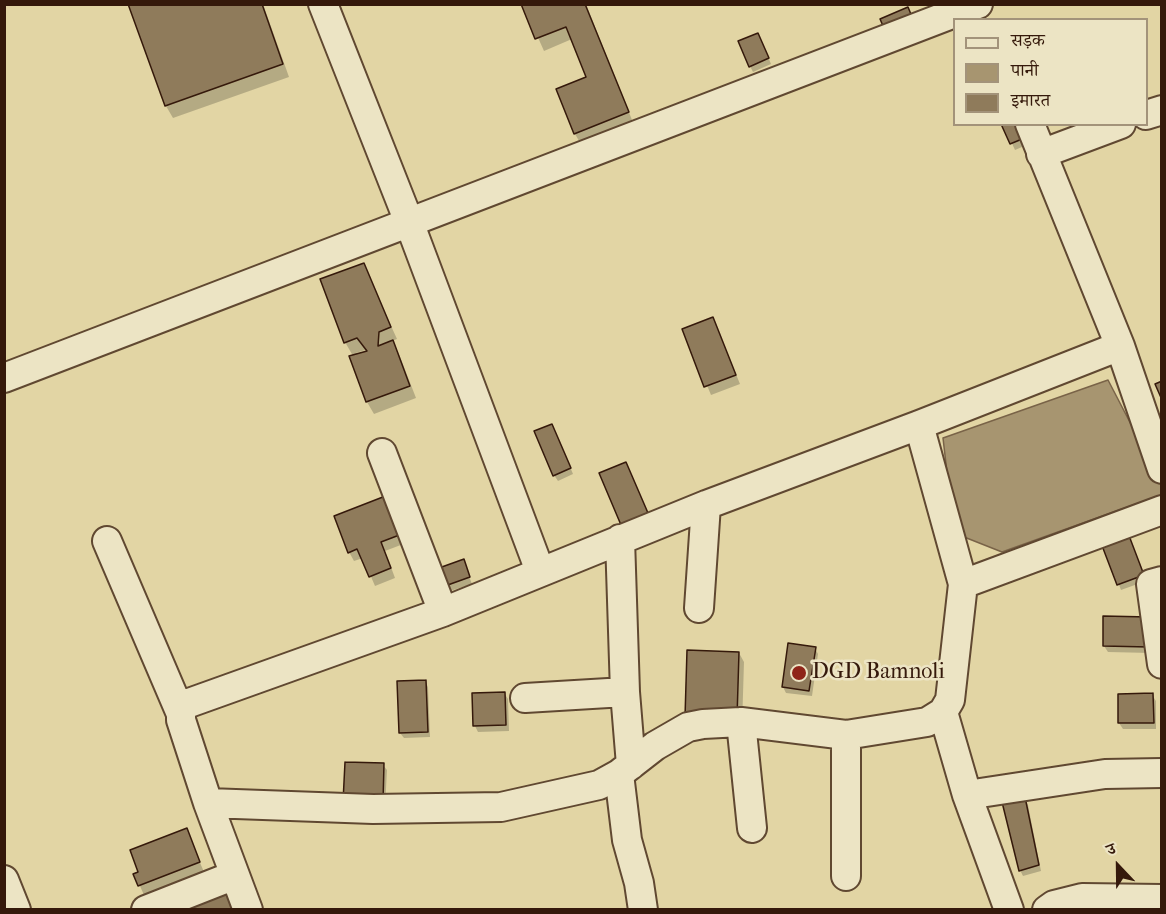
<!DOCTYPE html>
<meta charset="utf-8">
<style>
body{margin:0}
#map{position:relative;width:1166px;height:914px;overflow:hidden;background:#e2d5a4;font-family:"IM FELL French Canon","Noto Serif Devanagari",serif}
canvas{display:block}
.frame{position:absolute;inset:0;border:6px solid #35190b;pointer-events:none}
.legend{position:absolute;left:953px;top:18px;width:195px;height:108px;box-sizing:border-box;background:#ece4c4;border:2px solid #a3937a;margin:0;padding:8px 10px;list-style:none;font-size:18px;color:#35190b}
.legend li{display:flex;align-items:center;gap:12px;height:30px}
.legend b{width:30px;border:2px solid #a3937a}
.north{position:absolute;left:1088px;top:836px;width:60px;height:60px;-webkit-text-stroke:4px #ece4c4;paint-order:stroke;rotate:338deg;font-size:16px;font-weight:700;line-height:24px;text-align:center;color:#35190b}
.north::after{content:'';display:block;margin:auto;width:21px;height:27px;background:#35190b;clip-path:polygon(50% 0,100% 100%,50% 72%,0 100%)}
</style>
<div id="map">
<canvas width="1166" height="914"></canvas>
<div class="frame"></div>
<ul class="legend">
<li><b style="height:8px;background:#ece4c4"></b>सड़क</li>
<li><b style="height:16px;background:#a79570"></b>पानी</li>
<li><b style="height:16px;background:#8f7b5b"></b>इमारत</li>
</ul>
<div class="north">उ</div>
</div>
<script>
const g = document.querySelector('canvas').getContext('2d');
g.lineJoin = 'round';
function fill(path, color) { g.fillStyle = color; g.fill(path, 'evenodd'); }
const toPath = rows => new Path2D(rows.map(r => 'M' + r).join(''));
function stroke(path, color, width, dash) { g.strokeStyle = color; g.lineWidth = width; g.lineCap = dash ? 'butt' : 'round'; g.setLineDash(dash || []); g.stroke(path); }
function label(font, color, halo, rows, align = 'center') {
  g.font = font + ' "IM FELL French Canon",serif'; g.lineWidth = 5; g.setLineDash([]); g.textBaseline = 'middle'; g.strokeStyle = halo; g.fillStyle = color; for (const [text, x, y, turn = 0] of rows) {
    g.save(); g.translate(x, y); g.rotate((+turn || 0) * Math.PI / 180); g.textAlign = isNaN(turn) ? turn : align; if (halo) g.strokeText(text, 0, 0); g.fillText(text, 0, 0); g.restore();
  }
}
const water = toPath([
 [1108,380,1161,482,1161,495,1002,552,954,533,943,438,1108,380]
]);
fill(water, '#a79570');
stroke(water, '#796348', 1.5);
fill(toPath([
 [130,4,263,4,289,77,173,118,166,106],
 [523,4,586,4,634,125,582,146,575,134,558,90,588,78,572,39,544,51],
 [761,40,771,64,753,72,750,66],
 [1003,124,1029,144,1015,150],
 [363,264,397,339,392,341,399,354,416,398,374,414,367,402,353,356,345,342],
 [365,350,367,352,357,355,356,353],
 [713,318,740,384,711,395,684,330],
 [555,431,573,474,558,481,554,475],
 [387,497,406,543,385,551,395,578,375,586,363,558,354,561,349,552],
 [1103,544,1146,581,1121,590],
 [463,561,472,584,450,591,447,585],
 [1148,618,1151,653,1108,652,1104,646],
 [815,648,818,654,812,696,786,693,783,687],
 [739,653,744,662,742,727,692,725],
 [425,681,428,687,430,737,404,738,400,733],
 [504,693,508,699,509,731,478,732,475,726],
 [1119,695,1152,695,1156,701,1156,729,1123,729,1119,723],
 [383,765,387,770,385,808,360,808],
 [1025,799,1028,805,1041,871,1023,876,1020,870],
 [186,830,204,872,144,895,135,875]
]), '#0003');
const building = toPath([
 [128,4,262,4,283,64,165,106,128,4],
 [521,4,585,4,629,112,574,134,556,89,586,77,566,27,535,39,521,4],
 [908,7,915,24,887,35,880,19,908,7],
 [758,33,769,58,749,67,738,41,758,33],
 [1001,124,1021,124,1027,137,1010,144,1001,124],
 [364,263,391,327,379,332,378,346,393,340,410,386,366,402,349,356,367,351,357,338,344,343,320,279,364,263],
 [713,317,736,375,704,387,682,329,713,317],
 [1162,381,1162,400,1155,384,1162,381],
 [552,424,571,468,553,476,534,431,552,424],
 [626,462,648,513,621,525,599,473,626,462],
 [388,495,402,534,381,542,391,568,369,577,357,549,348,553,334,516,388,495],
 [1128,533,1144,575,1117,585,1101,543,1128,533],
 [464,559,470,577,445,586,439,568,464,559],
 [1103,616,1149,617,1149,647,1103,646,1103,616],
 [788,643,816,647,809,691,782,687,788,643],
 [687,650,739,652,737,718,685,717,687,650],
 [426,680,428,732,399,733,397,681,426,680],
 [505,692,506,725,473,726,472,693,505,692],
 [1153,693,1154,723,1118,723,1118,694,1153,693],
 [345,762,384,763,383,803,343,802,345,762],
 [1025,797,1039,865,1019,871,1002,802,1025,797],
 [187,828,200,862,138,886,133,874,138,872,130,850,187,828],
 [229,887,238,910,182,910,229,887]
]);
fill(building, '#8f7b5b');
stroke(building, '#35190b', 1.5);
const minor = toPath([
 [323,4,409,222,540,571],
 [1146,115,1162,110],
 [1030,124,1120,346,1162,469],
 [1041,154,1121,124],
 [4,378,978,4],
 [382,453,443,612],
 [620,539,625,692,631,765],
 [107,541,181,714,181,720,208,803,248,910],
 [1162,581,1151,584,1162,664],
 [963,584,1162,510],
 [699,608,706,505],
 [525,698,625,692],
 [943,712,967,795,1009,910],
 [181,714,183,707,189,703,443,612,706,505,919,425,1120,346],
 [741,722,752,828],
 [846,735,846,876],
 [619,774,627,840,639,883,643,910],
 [967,795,1105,774,1162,773],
 [208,803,373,809,501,807,599,785,619,774,655,746,688,727,703,724,741,722,846,735,927,722,943,712,950,700,963,584,919,425],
 [4,880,16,910],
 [146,910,235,875],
 [1047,910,1054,905,1082,898,1162,899]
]);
stroke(minor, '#604831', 32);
stroke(minor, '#ece4c4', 28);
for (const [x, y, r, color] of [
 [799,673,8,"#8f2418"]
]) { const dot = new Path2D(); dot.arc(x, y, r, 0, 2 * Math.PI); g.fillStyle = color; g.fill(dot); stroke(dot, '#ece4c4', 2); }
label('22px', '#35190b', '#ece4c4', [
 ["DGD Bamnoli",812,673]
], 'left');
</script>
